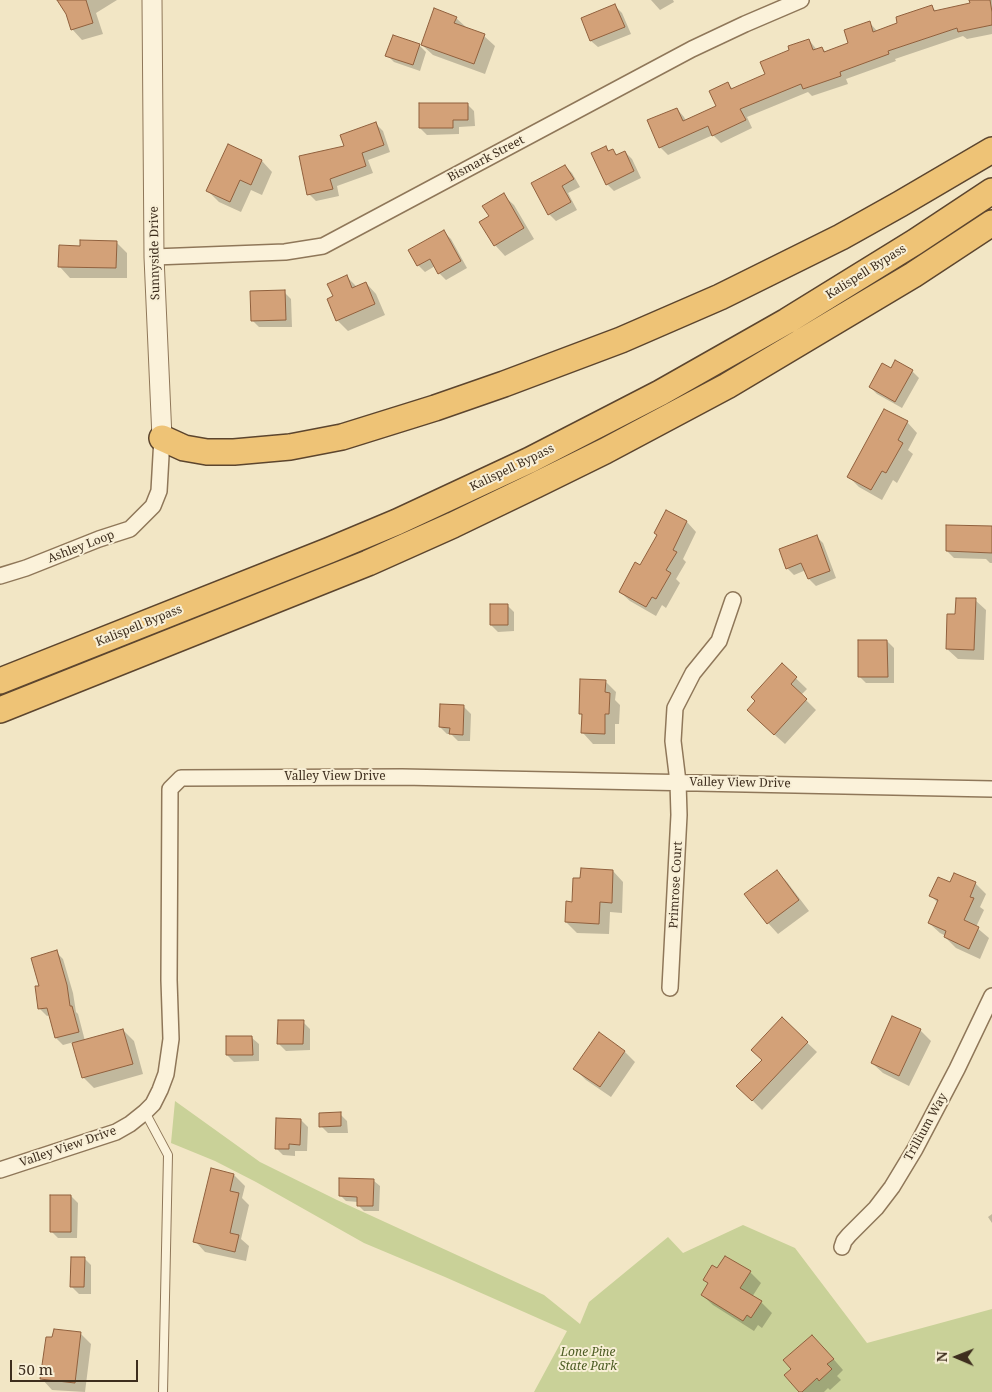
<!DOCTYPE html>
<style>
body{margin:0}
#map{position:relative;width:992px;height:1392px;overflow:hidden;background:#f2e6c5;font-family:"Noto Serif",serif}
canvas{display:block}
.north{position:absolute;left:932px;top:1332px;width:50px;height:50px;-webkit-text-stroke:4px #f8efd6;paint-order:stroke;rotate:271deg;font-size:14px;font-weight:700;line-height:20px;text-align:center;color:#3e2e1e}
.north::after{content:'';display:block;margin:auto;width:18px;height:22px;background:#3e2e1e;clip-path:polygon(50% 0,100% 100%,50% 72%,0 100%)}
.scale{position:absolute;left:10px;top:1360px;width:128px;height:22px;box-sizing:border-box;border:2px solid #3e2e1e;border-top:0;padding-left:6px;font-size:15px;line-height:18px;white-space:nowrap;color:#3e2e1e;-webkit-text-stroke:4px #f8efd6;paint-order:stroke}
</style>
<div id="map">
<canvas width="992" height="1392"></canvas>
<div class="north">N</div>
<div class="scale">50 m</div>
</div>
<script>
const g = document.querySelector('canvas').getContext('2d');
g.lineJoin = 'round';
function fill(path, color) { g.fillStyle = color; g.fill(path, 'evenodd'); }
const toPath = rows => new Path2D(rows.map(r => 'M' + r).join(''));
function stroke(path, color, width, dash) { g.strokeStyle = color; g.lineWidth = width; g.lineCap = dash ? 'butt' : 'round'; g.setLineDash(dash || []); g.stroke(path); }
function label(font, color, halo, rows, align = 'center') {
  g.font = font + ' "Noto Serif",serif'; g.lineWidth = 4; g.setLineDash([]); g.textBaseline = 'middle'; g.strokeStyle = halo; g.fillStyle = color; for (const [text, x, y, turn = 0] of rows) {
    g.save(); g.translate(x, y); g.rotate((+turn || 0) * Math.PI / 180); g.textAlign = isNaN(turn) ? turn : align; if (halo) g.strokeText(text, 0, 0); g.fillText(text, 0, 0); g.restore();
  }
}
fill(toPath([
 [175,1101,260,1162,337,1200,544,1295,580,1324,589,1302,668,1237,683,1253,743,1225,795,1248,867,1343,992,1309,992,1392,534,1392,567,1331,445,1277,364,1243,256,1182,215,1161,171,1143]
]), '#c9d198');
fill(toPath([
 [59,0,117,0,96,13,103,34,82,40,72,29,67,13],
 [651,0,673,0,674,2,660,10],
 [971,0,992,0,992,34,967,39,963,36,895,59,896,61,846,79,848,84,812,96,808,92,747,117,752,128,721,143,713,135,668,155,660,147,677,109,684,117,686,121,718,106,727,83,733,89,767,75,790,50,809,40,817,50,822,48,826,52,850,44,869,22,877,31,899,23,932,7,937,12,972,4],
 [615,6,622,13,631,34,598,47,591,41],
 [456,18,467,28,484,36,495,46,485,74,433,55,422,45],
 [419,45,426,52,420,71,394,62,387,55],
 [467,104,474,111,475,126,459,127,459,134,427,135,420,128],
 [376,124,383,131,390,152,368,160,373,173,337,186,339,196,316,201,309,194,345,147],
 [228,146,262,161,272,172,262,195,251,190,241,212,219,202,208,191],
 [606,148,610,152,612,151,618,156,625,152,632,159,641,178,614,191,607,184],
 [565,166,572,173,580,187,568,193,577,210,556,221,549,214],
 [503,195,514,205,534,239,505,256,495,245],
 [444,232,451,239,467,268,446,280,439,273,435,266,425,272,418,265],
 [116,242,127,253,127,278,70,278,60,267],
 [347,277,357,287,366,283,376,294,385,315,348,331,337,320],
 [284,292,291,299,292,327,259,327,252,320],
 [891,370,912,371,919,378,902,408,877,394,870,387],
 [907,422,917,433,908,450,913,454,897,483,893,480,882,500,859,487,849,477],
 [666,512,687,522,696,532,683,559,686,562,676,579,680,583,666,608,662,605,656,616,630,601,620,592,641,567,658,535],
 [992,528,992,563,990,563,986,559,954,558,947,551],
 [816,536,823,543,836,578,816,586,809,579,806,570,794,575,787,568],
 [975,600,986,610,984,660,958,659,947,649],
 [507,605,514,612,514,631,498,632,491,625],
 [887,641,894,648,894,683,866,683,859,676],
 [782,665,807,689,801,695,816,710,785,744,759,721],
 [605,681,616,692,615,700,620,705,619,724,615,724,615,744,593,744,583,733,583,717,580,713],
 [464,707,471,714,470,741,458,741,451,734,447,734,440,727],
 [613,871,623,882,622,913,610,912,609,934,577,933,566,922,582,880],
 [777,872,787,882,809,911,778,934,768,923],
 [955,874,976,884,986,894,980,907,984,910,976,927,989,938,980,959,956,948,945,937,946,936,940,933,929,923,938,903,931,896,951,884],
 [56,952,63,959,73,993,76,1012,78,1014,85,1041,123,1030,134,1041,143,1074,94,1088,83,1077,74,1042,63,1045,56,1038,50,1015,47,1016,40,1009,40,987],
 [782,1019,817,1052,762,1110,738,1086,763,1060],
 [303,1022,310,1029,310,1050,286,1051,279,1044],
 [920,1030,931,1041,909,1086,883,1073,872,1063],
 [252,1038,259,1044,259,1061,234,1062,227,1055],
 [624,1051,635,1062,611,1097,586,1080,575,1069],
 [340,1114,347,1121,348,1133,328,1133,321,1126],
 [301,1120,308,1127,307,1151,295,1151,295,1156,283,1155,276,1148],
 [211,1170,234,1175,245,1186,242,1198,249,1205,241,1239,249,1246,246,1261,205,1252,195,1241],
 [374,1181,380,1186,379,1211,364,1211,358,1205,358,1202,346,1201,340,1195],
 [71,1196,78,1203,77,1238,58,1238,51,1231],
 [992,1214,992,1223,988,1217],
 [84,1258,91,1265,91,1294,79,1294,72,1287],
 [718,1270,750,1272,761,1283,752,1297,761,1302,772,1313,762,1328,758,1325,754,1331,713,1305,702,1295,709,1284,704,1280],
 [80,1333,91,1344,85,1392,52,1390,42,1379],
 [823,1347,843,1370,837,1376,841,1380,830,1390,828,1388,824,1392,801,1392]
]), '#0003');
const building = toPath([
 [57,0,86,0,93,23,71,30,66,14,57,0],
 [969,0,990,0,992,12,992,25,958,32,957,28,888,51,889,54,840,72,841,76,803,89,801,84,740,109,746,120,712,136,708,126,659,148,647,120,677,108,683,121,716,106,709,91,728,82,731,89,765,74,760,62,789,50,788,46,809,39,813,50,822,47,824,52,848,43,844,30,870,21,873,32,897,23,896,17,932,5,934,11,970,3,969,0],
 [615,4,625,27,590,41,581,18,615,4],
 [434,8,457,17,454,23,485,34,474,64,421,45,434,8],
 [393,35,420,44,413,65,385,56,393,35],
 [419,103,468,103,468,120,453,120,453,128,419,128,419,103],
 [376,122,384,145,362,153,366,166,330,179,333,189,307,195,299,156,344,146,340,135,376,122],
 [228,144,262,160,251,185,240,180,230,202,206,191,228,144],
 [606,146,608,151,613,149,616,155,625,151,634,171,606,185,591,153,606,146],
 [565,165,574,179,562,186,571,202,548,215,531,183,565,165],
 [504,193,524,228,494,246,479,222,489,216,482,206,504,193],
 [444,230,461,261,438,274,430,259,417,266,408,250,444,230],
 [80,240,117,241,116,268,58,267,59,245,80,246,80,240],
 [347,275,352,288,366,282,375,304,336,321,327,299,333,296,327,284,347,275],
 [285,290,286,320,251,321,250,291,285,290],
 [895,360,913,370,895,402,869,387,882,363,891,368,895,360],
 [884,409,908,421,898,440,903,443,886,473,882,471,871,490,847,477,884,409],
 [666,510,687,521,673,550,677,552,666,570,671,573,656,599,652,597,646,607,619,592,635,562,640,565,657,535,654,533,666,510],
 [946,525,992,526,992,553,946,551,946,525],
 [817,535,830,571,808,579,801,563,786,569,779,549,817,535],
 [956,598,976,598,974,650,946,649,947,614,955,614,956,598],
 [490,604,508,604,508,625,490,625,490,604],
 [858,640,887,640,888,677,858,677,858,640],
 [782,663,797,677,791,684,807,699,774,735,747,710,755,701,751,697,782,663],
 [580,679,606,680,605,692,610,693,609,714,605,714,605,734,581,733,582,714,579,714,580,679],
 [440,704,464,705,463,735,449,734,450,728,439,727,440,704],
 [581,868,613,870,612,903,600,902,599,924,565,922,566,901,572,902,573,878,580,878,581,868],
 [777,870,799,900,767,924,744,894,777,870],
 [954,873,976,882,970,897,974,898,964,920,979,927,969,949,944,937,946,931,928,923,938,900,929,896,938,877,950,882,954,873],
 [57,950,67,985,70,1006,72,1006,79,1032,55,1038,47,1008,38,1009,35,986,39,986,31,958,57,950],
 [892,1016,921,1029,899,1076,871,1063,892,1016],
 [782,1017,808,1042,752,1101,736,1086,762,1060,751,1050,782,1017],
 [278,1020,304,1020,303,1044,277,1044,278,1020],
 [123,1029,133,1064,82,1078,72,1043,123,1029],
 [599,1032,625,1051,600,1087,573,1069,599,1032],
 [226,1036,252,1036,253,1055,226,1055,226,1036],
 [341,1112,341,1126,319,1127,319,1113,341,1112],
 [276,1118,301,1119,300,1145,289,1144,289,1149,275,1149,276,1118],
 [211,1168,234,1174,230,1191,239,1193,230,1233,239,1235,235,1252,193,1242,211,1168],
 [339,1178,374,1179,373,1206,357,1206,357,1197,339,1196,339,1178],
 [50,1195,71,1195,71,1232,50,1232,50,1195],
 [725,1256,751,1271,740,1288,762,1301,751,1318,747,1315,743,1321,701,1295,708,1283,703,1280,712,1265,717,1268,725,1256],
 [71,1257,85,1257,84,1287,70,1287,71,1257],
 [54,1329,81,1332,75,1383,40,1379,46,1337,52,1337,54,1329],
 [812,1335,834,1359,827,1364,832,1369,819,1381,817,1378,802,1392,799,1392,784,1375,791,1369,783,1360,812,1335]
]);
fill(building, '#d3a178');
stroke(building, '#90603d', 1);
const service = toPath([
 [145,1112,168,1155,163,1392]
]);
const minor = toPath([
 [154,257,285,252,323,246,692,49,745,24,801,0],
 [0,576,26,568,99,539,130,529,153,506,159,491,162,438],
 [670,988,679,815,678,782,673,741,675,708,693,673,719,641,733,600],
 [0,1170,116,1132,130,1124,145,1112,153,1104,160,1090,166,1074,171,1039,169,980,170,789,181,778,402,777,992,789],
 [842,1247,844,1241,849,1235,876,1208,892,1187,915,1149,957,1069,992,996]
]);
const tertiary = toPath([
 [152,0,154,257,162,438]
]);
const trunk = toPath([
 [162,438,184,448,207,452,234,452,290,447,342,437,435,408,504,384,621,340,720,297,841,237,900,204,992,150],
 [0,681,330,550,397,522,530,460,660,393,787,321,915,242,992,191],
 [0,710,368,563,453,525,536,485,605,451,727,386,913,275,992,223]
]);
stroke(service, '#8f7759', 10);
stroke(minor, '#8f7759', 18);
stroke(tertiary, '#8f7759', 21);
stroke(trunk, '#5c452e', 28);
stroke(service, '#fbf2da', 8);
stroke(minor, '#fbf2da', 15);
stroke(tertiary, '#fbf2da', 19);
stroke(trunk, '#eec376', 25);
label('12px', '#3e2e1e', '#f8efd6', [
 ["Bismark Street",486,159,-28],
 ["Sunnyside Drive",155,253,-91],
 ["Kalispell Bypass",866,272,-32],
 ["Kalispell Bypass",512,468,-26],
 ["Ashley Loop",81,547,-21],
 ["Kalispell Bypass",139,626,-22],
 ["Valley View Drive",335,777],
 ["Valley View Drive",740,783,1],
 ["Primrose Court",676,885,-87],
 ["Trillium Way",926,1127,-61],
 ["Valley View Drive",68,1147,-19]
]);
label('italic 12px', '#4c5c23', '#f8efd6', [
 ["Lone Pine",588,1353],
 ["State Park",588,1367]
]);
</script>
